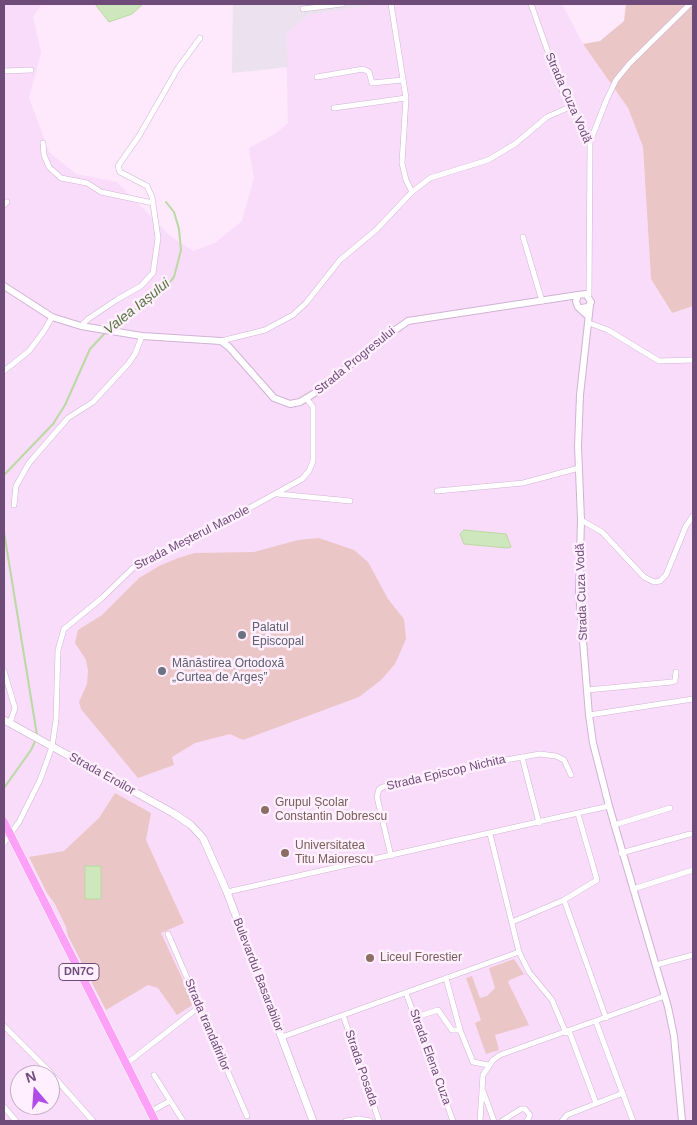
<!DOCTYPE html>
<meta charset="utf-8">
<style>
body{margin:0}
#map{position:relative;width:697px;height:1125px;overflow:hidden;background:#fde8fc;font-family:Helvetica,sans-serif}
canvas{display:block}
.frame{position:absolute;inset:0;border:5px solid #6e4b78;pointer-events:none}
.north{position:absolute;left:10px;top:1065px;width:50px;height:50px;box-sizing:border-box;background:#ffefff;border:1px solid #c5adc9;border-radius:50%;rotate:342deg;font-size:14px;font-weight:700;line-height:20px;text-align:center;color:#6e4b78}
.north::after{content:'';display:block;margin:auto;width:18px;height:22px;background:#b04ce8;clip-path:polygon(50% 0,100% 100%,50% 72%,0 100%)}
</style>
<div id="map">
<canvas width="697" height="1125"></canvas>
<div class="frame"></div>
<div class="north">N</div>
</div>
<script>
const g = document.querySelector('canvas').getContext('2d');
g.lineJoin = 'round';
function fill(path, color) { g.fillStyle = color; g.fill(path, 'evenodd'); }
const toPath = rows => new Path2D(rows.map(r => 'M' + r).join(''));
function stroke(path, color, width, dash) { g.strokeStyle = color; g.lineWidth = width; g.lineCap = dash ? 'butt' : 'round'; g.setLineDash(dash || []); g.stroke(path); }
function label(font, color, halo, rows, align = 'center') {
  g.font = font + ' Helvetica,sans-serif'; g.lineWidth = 5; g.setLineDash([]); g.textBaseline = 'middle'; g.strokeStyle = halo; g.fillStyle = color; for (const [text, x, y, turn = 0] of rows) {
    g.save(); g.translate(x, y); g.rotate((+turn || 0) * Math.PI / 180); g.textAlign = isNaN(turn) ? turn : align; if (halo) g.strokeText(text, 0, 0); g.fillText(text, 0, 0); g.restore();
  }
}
fill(toPath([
 [4,4,42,4,33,17,41,53,29,98,49,152,76,174,117,182,169,235,193,251,215,243,242,221,254,178,249,148,275,134,288,123,286,34,308,15,379,4,562,4,583,44,628,108,643,147,651,279,671,313,693,306,693,1121,4,1121],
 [20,1075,50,1075,50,1105,20,1105]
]), '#f9dcfa');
fill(toPath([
 [233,4,379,4,308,15,286,34,288,67,232,73]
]), '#ece1ee');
fill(toPath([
 [626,4,693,4,693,306,672,313,651,279,643,147,628,108,583,44,600,41,624,21],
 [319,538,354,550,368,562,388,599,404,619,406,639,395,664,381,680,359,697,243,740,230,734,195,743,172,757,174,765,138,778,81,709,79,702,87,684,88,671,86,660,75,643,78,630,102,615,139,578,159,566,178,558,195,553,254,552,298,540],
 [115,793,151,813,146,840,184,923,161,933,194,1004,177,1015,158,988,148,985,106,1010,68,936,66,927,55,904,47,893,29,857,64,851,99,818],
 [514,959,524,974,510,980,508,982,529,1025,495,1035,499,1050,486,1054,475,1023,481,1020,466,978,472,976,480,998,487,996,495,988,489,968]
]), '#ebc6c6');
const water = toPath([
 [95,4,143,4,132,14,109,22,95,4],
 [464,530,506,534,511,547,507,548,464,544,460,534,464,530],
 [85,866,101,866,101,899,85,899,85,866]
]);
fill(water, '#cfe7bc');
stroke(water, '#b9d9a2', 1);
stroke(toPath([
 [110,329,164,289,174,277,181,250,179,229,174,212,166,202],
 [4,475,53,424,65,405,90,349,106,332],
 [4,532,37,735],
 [4,788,31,750,36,739]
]), '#b9d9a2', 2);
const minor = toPath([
 [391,4,406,98,402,163,406,180,412,192],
 [531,4,560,86,590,142,589,296],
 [303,9,342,4],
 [4,71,31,70],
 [317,77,363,69,369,72,372,83,403,80],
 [334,108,406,98],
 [590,142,606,101,616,80,630,63,690,4],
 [43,143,44,155,49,167,61,178,87,183,101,192,153,203],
 [4,205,7,202],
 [523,237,542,301],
 [589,323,608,330,659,361,693,360],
 [81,326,88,319,118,299,141,286,153,273,158,238,152,197,147,186,120,172,118,166,139,136,178,68,200,38],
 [221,341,265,330,293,315,306,303,340,260,376,230,412,192,430,178,488,160,515,144,547,117,570,107],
 [4,371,29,351,44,331,52,317],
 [437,491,523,483,579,468],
 [278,494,350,501],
 [14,505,16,486,29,463,68,418,93,402,128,364,135,354,142,336],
 [581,520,602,532,644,577,654,582,660,581,666,575,686,526,693,516],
 [4,671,15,708,10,723],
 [587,690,672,682,675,681,676,672],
 [589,715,693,699],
 [522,757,539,823],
 [614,825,670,808],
 [490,834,519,952,529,972,552,1000,566,1033],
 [4,843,19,822,40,780,52,747,56,720,58,650,64,629,102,598,137,564,188,542,302,479,309,471,313,461,313,407,307,399],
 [621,853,690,834],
 [391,856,377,797,379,789,383,787,477,765,540,754,556,756,564,760,571,775],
 [633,889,693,870],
 [227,892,609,806],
 [564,900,606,1018],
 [512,922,564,900,597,880,578,814],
 [168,934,247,1116],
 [656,965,693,955],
 [446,978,460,1030,473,1062,488,1065],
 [406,993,453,1121],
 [343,1015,379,1121],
 [416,1017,438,1010,452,1030,460,1030],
 [596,1022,633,1121],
 [4,1026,47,1069,93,1121],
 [569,1031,596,1103],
 [282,1037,519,952],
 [126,1064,199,1007],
 [154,1075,183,1121],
 [483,1091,494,1121],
 [4,1107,16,1121],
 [150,1112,170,1101],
 [346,1121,359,1119,370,1121],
 [480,1121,483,1075,493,1060,500,1055,665,996],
 [502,1121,521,1109,525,1109,530,1115,527,1121],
 [562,1121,567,1115,623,1093]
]);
const tertiary = toPath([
 [4,286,52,317,81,326,142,336,221,341,229,347,274,398,290,404,300,402,318,391,381,340,408,321,578,295],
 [590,305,580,395,578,446,581,520,579,592,589,715,593,743,609,806,668,1007,674,1036,682,1121],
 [581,308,588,307,591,302,586,294,578,295,576,301,578,307,588,316]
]);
const secondary = toPath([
 [4,720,173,813,191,825,203,838,227,892,313,1121]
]);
const primary = toPath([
 [4,822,155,1121]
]);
stroke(minor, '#d0b3d4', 6);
stroke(tertiary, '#d0b3d4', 8);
stroke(secondary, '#cba9d0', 8);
stroke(primary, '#fff', 9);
stroke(minor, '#fff', 5);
stroke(tertiary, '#fff', 6);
stroke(secondary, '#fff', 7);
stroke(primary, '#fca0f8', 8);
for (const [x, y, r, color] of [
 [242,635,5,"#6b7280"],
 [162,671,5,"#6b7280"],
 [265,810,5,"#8d6e63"],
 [285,853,5,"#8d6e63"],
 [370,958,5,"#8d6e63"]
]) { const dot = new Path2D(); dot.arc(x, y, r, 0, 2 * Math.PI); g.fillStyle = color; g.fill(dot); stroke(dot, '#ffefff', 2); }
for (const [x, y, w] of [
 [79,972,40]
]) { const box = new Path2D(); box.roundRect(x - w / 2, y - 8.5, w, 17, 4); g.fillStyle = '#ffefff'; g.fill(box); stroke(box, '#6e4b78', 1); }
label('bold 11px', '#6e4b78', null, [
 ["DN7C",79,972]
]);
label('12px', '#6e4b78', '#ffefff', [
 ["Strada Cuza Vodă",568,98,66],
 ["Strada Progresului",355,361,-39],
 ["Strada Meșterul Manole",192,538,-27],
 ["Strada Cuza Vodă",582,592,-92],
 ["Strada Episcop Nichita",446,773,-13],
 ["Strada Eroilor",102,774,29],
 ["Bulevardul Basarabilor",258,975,69],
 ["Strada trandafirilor",207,1025,67],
 ["Strada Elena Cuza",430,1057,70],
 ["Strada Posada",361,1068,71]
]);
label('12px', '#5b616d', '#ffefff', [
 ["Palatul",252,628],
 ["Episcopal",252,642],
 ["Mănăstirea Ortodoxă",172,664],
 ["„Curtea de Argeș”",172,678]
], 'left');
label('12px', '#785e54', '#ffefff', [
 ["Grupul Școlar",275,803],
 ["Constantin Dobrescu",275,817],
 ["Universitatea",295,846],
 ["Titu Maiorescu",295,860],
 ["Liceul Forestier",380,958]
], 'left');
label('italic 14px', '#54763b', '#ffefff', [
 ["Valea Iașului",137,307,-39]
]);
</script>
